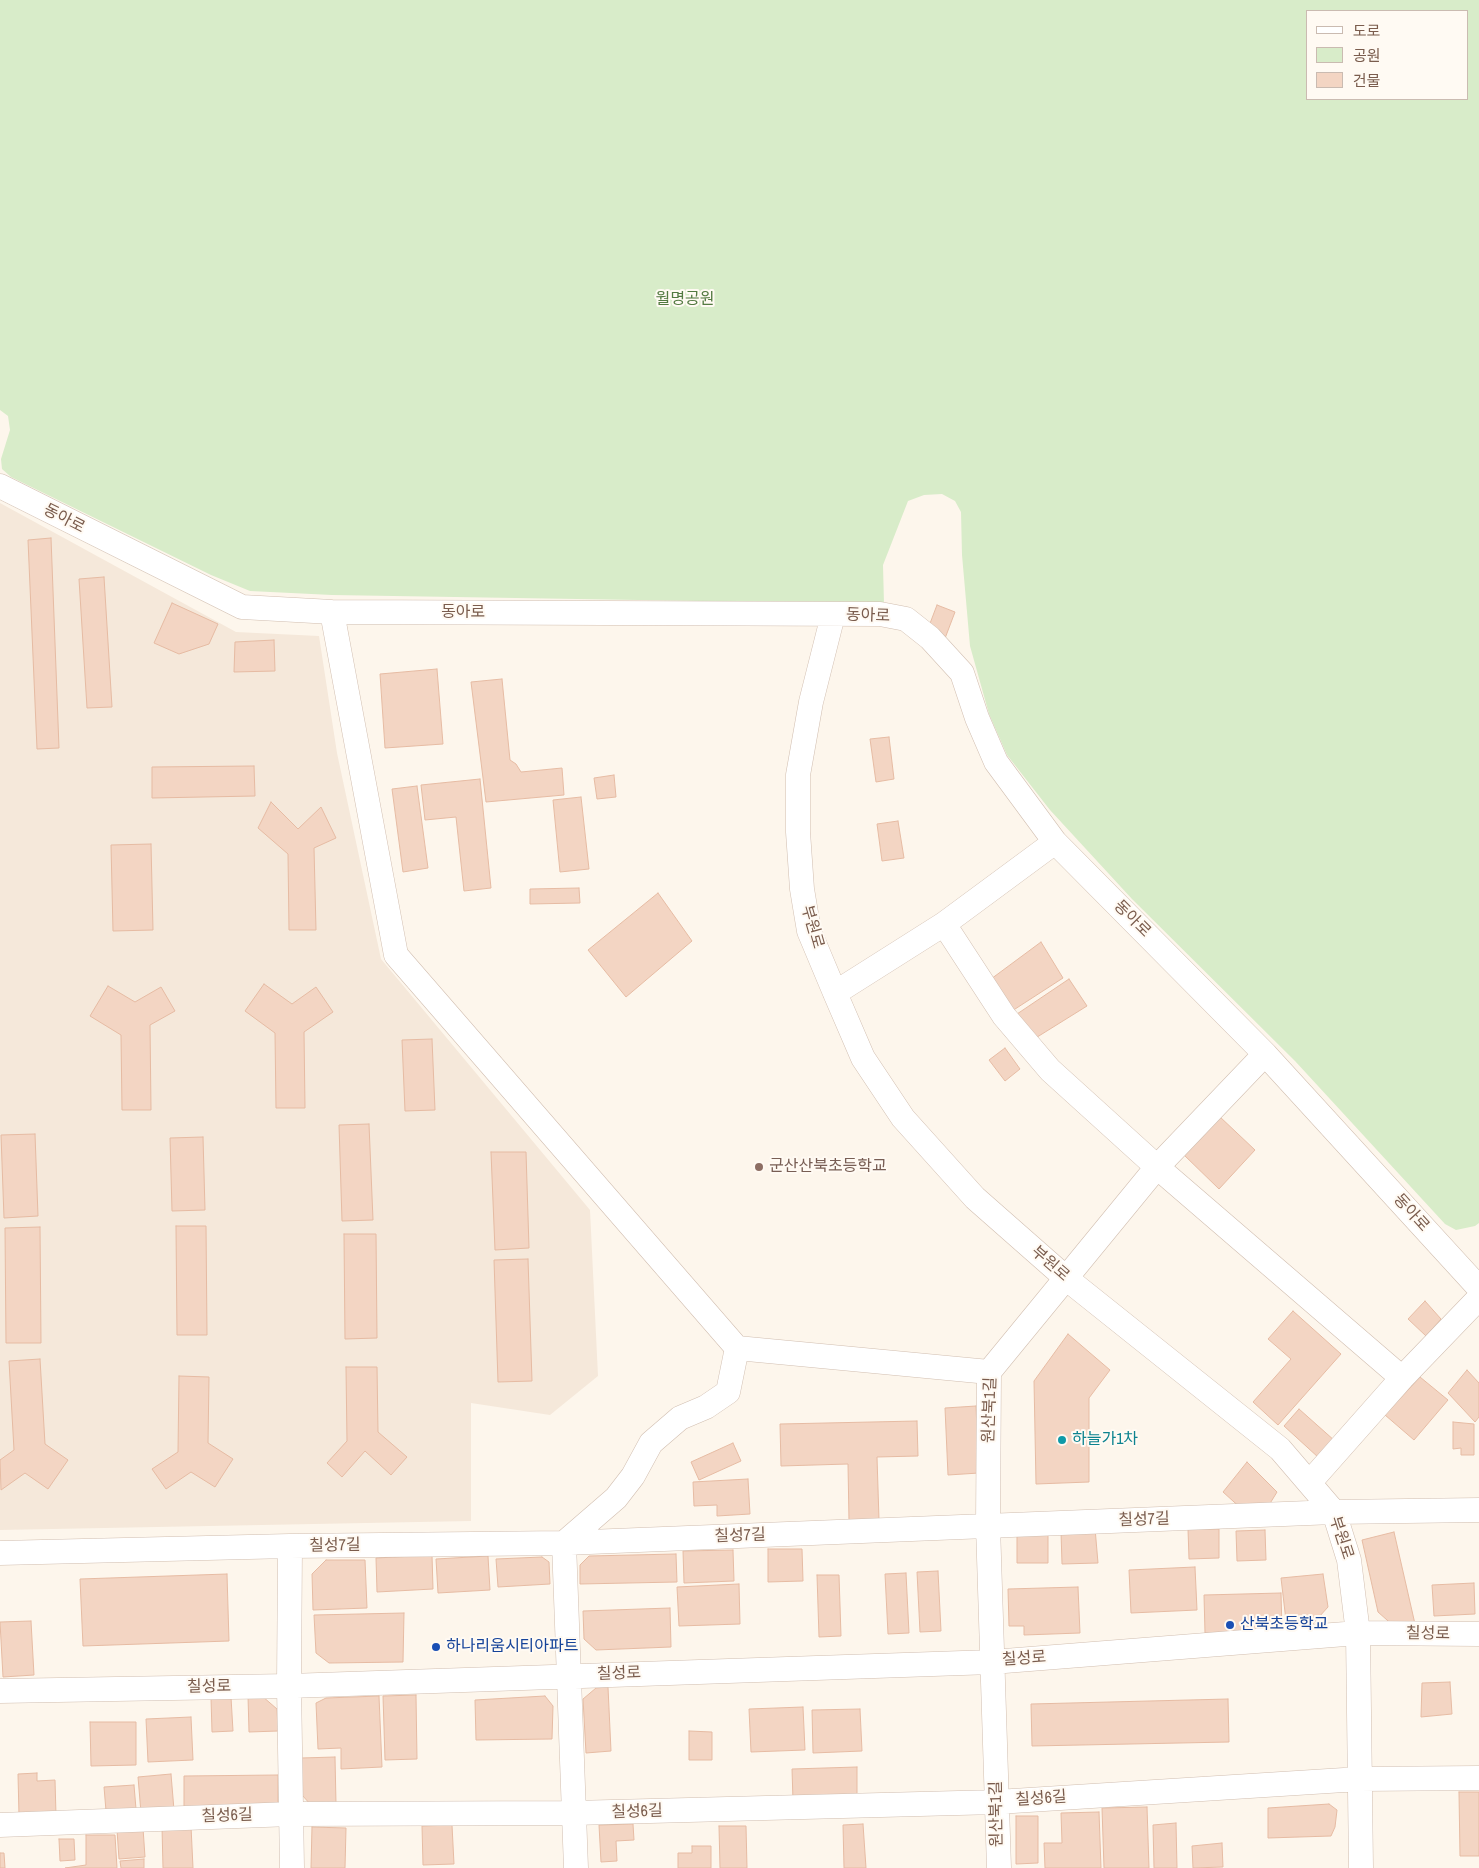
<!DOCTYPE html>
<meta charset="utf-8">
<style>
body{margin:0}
#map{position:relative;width:1479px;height:1868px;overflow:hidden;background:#fdf6ec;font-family:"Archivo Narrow","Noto Sans KR",sans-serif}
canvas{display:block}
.legend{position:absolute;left:1306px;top:10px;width:162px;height:90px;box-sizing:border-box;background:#fffaf3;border:1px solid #cabbb1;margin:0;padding:6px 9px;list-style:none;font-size:15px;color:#7a5c4d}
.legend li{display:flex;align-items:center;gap:10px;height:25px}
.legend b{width:25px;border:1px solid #cabbb1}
</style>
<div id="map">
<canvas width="1479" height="1868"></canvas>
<ul class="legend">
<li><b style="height:6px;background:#fff"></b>도로</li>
<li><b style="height:14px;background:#d8ecc9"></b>공원</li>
<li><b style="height:14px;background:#f3d5c3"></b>건물</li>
</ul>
</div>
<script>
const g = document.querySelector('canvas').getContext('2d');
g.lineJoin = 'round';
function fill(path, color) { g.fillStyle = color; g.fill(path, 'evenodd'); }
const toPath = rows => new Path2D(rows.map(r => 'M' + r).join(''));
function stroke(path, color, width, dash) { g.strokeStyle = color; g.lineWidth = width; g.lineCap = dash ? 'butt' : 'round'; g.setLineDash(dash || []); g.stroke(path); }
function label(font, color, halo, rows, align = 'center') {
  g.font = font + ' "Archivo Narrow","Noto Sans KR",sans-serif'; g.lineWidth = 4; g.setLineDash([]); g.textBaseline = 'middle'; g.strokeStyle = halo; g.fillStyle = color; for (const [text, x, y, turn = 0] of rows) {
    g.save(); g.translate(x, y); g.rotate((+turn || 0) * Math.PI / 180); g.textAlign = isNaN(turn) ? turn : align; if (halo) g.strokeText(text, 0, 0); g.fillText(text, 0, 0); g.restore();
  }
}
fill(toPath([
 [0,503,236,632,319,636,337,753,381,959,590,1210,598,1376,550,1415,471,1403,471,1521,0,1530]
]), '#f5e8da');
fill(toPath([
 [0,0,1479,0,1479,1223,1475,1226,1456,1230,1445,1224,1295,1061,1132,899,1050,810,1007,755,989,714,970,646,962,555,961,512,955,501,942,494,924,495,908,501,883,565,884,604,332,595,250,591,211,575,11,477,2,469,1,459,10,430,8,416,0,410],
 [1308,11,1468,11,1468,99,1308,99]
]), '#d8ecc9');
const building = toPath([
 [51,538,59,748,37,749,28,540,51,538],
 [104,577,112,707,87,708,79,579,104,577],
 [172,603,218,624,209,644,179,654,154,643,172,603],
 [937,605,955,612,944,641,926,634,937,605],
 [274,640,275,671,234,672,235,642,274,640],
 [437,669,443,744,385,748,380,674,437,669],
 [502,679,510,760,516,764,521,772,562,768,564,795,486,802,471,682,502,679],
 [889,737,894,779,876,782,870,739,889,737],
 [254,766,255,796,152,798,152,767,254,766],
 [614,775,616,797,597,799,594,778,614,775],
 [480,779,491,888,464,891,456,817,425,820,421,785,480,779],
 [417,786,428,868,403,872,392,789,417,786],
 [581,797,589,869,560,872,553,800,581,797],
 [271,802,298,829,321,807,336,838,314,848,316,930,289,930,288,854,258,828,271,802],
 [898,821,904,858,882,861,877,824,898,821],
 [151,844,153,930,113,931,111,845,151,844],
 [579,888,580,903,530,904,530,889,579,888],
 [658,893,692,941,626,997,588,950,658,893],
 [1041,942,1063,978,1012,1011,991,979,1041,942],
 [1069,979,1087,1006,1034,1039,1017,1014,1069,979],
 [264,984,292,1004,316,987,333,1012,304,1032,305,1108,276,1108,275,1033,245,1011,264,984],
 [108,986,135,1002,161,987,175,1011,150,1025,151,1110,122,1110,121,1035,90,1016,108,986],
 [432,1039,435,1110,405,1111,402,1040,432,1039],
 [1005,1048,1020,1069,1005,1081,989,1060,1005,1048],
 [1219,1116,1255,1150,1219,1189,1183,1154,1219,1116],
 [369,1124,373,1220,342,1221,339,1125,369,1124],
 [35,1134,38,1216,4,1218,1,1135,35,1134],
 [203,1137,205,1210,172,1211,170,1138,203,1137],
 [491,1152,526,1152,529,1248,495,1250,491,1152],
 [176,1226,206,1226,207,1335,177,1335,176,1226],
 [40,1227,41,1343,6,1343,5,1228,40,1227],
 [344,1234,376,1234,377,1338,345,1339,344,1234],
 [528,1259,532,1381,498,1382,494,1260,528,1259],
 [1425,1301,1441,1319,1426,1336,1408,1319,1425,1301],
 [1293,1311,1341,1354,1278,1425,1253,1402,1291,1359,1268,1339,1293,1311],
 [1068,1334,1110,1370,1089,1398,1089,1482,1036,1484,1034,1381,1068,1334],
 [40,1359,45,1444,68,1460,48,1489,25,1473,1,1490,0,1460,14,1450,9,1361,40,1359],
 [346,1367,377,1367,378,1432,407,1457,391,1475,365,1451,342,1477,327,1463,347,1441,346,1367],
 [1467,1370,1479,1383,1479,1417,1475,1422,1448,1393,1467,1370],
 [179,1376,209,1377,208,1443,233,1459,215,1487,191,1472,166,1489,152,1469,178,1452,179,1376],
 [1420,1377,1448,1400,1414,1440,1385,1415,1420,1377],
 [976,1406,979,1473,948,1475,945,1408,976,1406],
 [1299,1409,1335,1441,1319,1458,1284,1426,1299,1409],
 [917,1421,918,1456,877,1457,879,1520,849,1521,848,1464,781,1466,780,1424,917,1421],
 [1453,1422,1474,1424,1474,1455,1461,1455,1461,1448,1453,1449,1453,1422],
 [733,1443,741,1461,699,1480,691,1462,733,1443],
 [1247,1462,1277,1492,1266,1510,1244,1511,1223,1492,1247,1462],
 [748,1479,750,1514,717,1516,717,1505,694,1506,693,1482,748,1479],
 [1095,1528,1098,1563,1062,1564,1061,1532,1095,1528],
 [1017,1529,1048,1530,1048,1563,1017,1563,1017,1529],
 [1188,1529,1219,1529,1219,1558,1189,1559,1188,1529],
 [1265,1530,1266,1560,1237,1561,1236,1531,1265,1530],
 [1394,1532,1415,1624,1396,1628,1378,1612,1362,1540,1394,1532],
 [768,1549,802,1549,803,1581,768,1582,768,1549],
 [733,1550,734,1581,684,1583,683,1551,733,1550],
 [676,1554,677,1582,580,1584,580,1565,589,1556,676,1554],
 [432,1555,433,1589,377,1592,376,1558,432,1555],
 [488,1556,490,1590,438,1593,436,1559,488,1556],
 [542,1557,549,1562,550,1584,498,1587,496,1559,542,1557],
 [326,1560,365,1560,367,1608,313,1610,312,1574,326,1560],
 [1195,1567,1197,1610,1131,1613,1129,1570,1195,1567],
 [938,1571,941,1631,920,1632,917,1572,938,1571],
 [906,1573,909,1633,888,1634,885,1574,906,1573],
 [227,1574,229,1641,83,1646,80,1579,227,1574],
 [1323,1574,1328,1607,1309,1628,1287,1629,1281,1578,1323,1574],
 [817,1575,839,1575,841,1636,819,1637,817,1575],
 [1474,1583,1475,1614,1434,1616,1432,1585,1474,1583],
 [739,1584,740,1624,679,1626,677,1587,739,1584],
 [1078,1587,1080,1633,1024,1635,1024,1626,1009,1626,1008,1589,1078,1587],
 [1281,1593,1282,1630,1205,1633,1204,1595,1281,1593],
 [670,1608,671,1647,596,1650,584,1639,583,1611,670,1608],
 [404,1613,403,1662,329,1663,316,1653,314,1615,404,1613],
 [31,1621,34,1675,3,1677,0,1622,31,1621],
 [1450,1682,1452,1714,1421,1717,1422,1683,1450,1682],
 [608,1687,611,1751,586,1753,583,1699,596,1688,608,1687],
 [416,1695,417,1759,385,1760,383,1696,416,1695],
 [248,1696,262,1696,277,1709,278,1731,249,1732,248,1696],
 [379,1696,382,1767,341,1769,341,1748,318,1749,316,1703,326,1698,379,1696],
 [545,1696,553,1706,552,1739,476,1740,475,1700,545,1696],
 [231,1697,233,1731,212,1732,211,1698,231,1697],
 [1228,1699,1229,1742,1032,1746,1031,1704,1228,1699],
 [803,1707,805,1750,751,1752,749,1709,803,1707],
 [860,1709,862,1751,813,1753,812,1710,860,1709],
 [191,1717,193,1760,148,1762,146,1719,191,1717],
 [90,1722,136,1722,136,1765,91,1766,90,1722],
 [689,1731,712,1732,712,1760,689,1760,689,1731],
 [335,1757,336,1804,311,1805,302,1795,301,1758,335,1757],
 [857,1767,857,1799,793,1801,792,1769,857,1767],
 [37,1773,37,1781,55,1780,56,1815,19,1816,18,1774,37,1773],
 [171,1774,174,1810,141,1813,138,1777,171,1774],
 [278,1775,278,1807,184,1808,184,1776,278,1775],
 [134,1785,136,1809,106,1811,104,1787,134,1785],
 [1459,1792,1479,1792,1479,1856,1460,1856,1459,1792],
 [1329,1804,1337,1810,1335,1827,1331,1836,1268,1838,1268,1808,1329,1804],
 [1147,1807,1149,1868,1104,1868,1102,1808,1147,1807],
 [1099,1812,1101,1868,1045,1868,1044,1843,1062,1843,1061,1813,1099,1812],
 [1016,1816,1038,1816,1038,1863,1016,1864,1016,1816],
 [1176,1823,1177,1868,1154,1868,1153,1825,1176,1823],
 [633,1824,634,1840,616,1841,617,1861,601,1862,599,1825,633,1824],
 [863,1824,866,1868,844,1868,843,1825,863,1824],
 [452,1825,454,1864,423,1865,422,1826,452,1825],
 [191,1826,193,1868,163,1868,162,1827,191,1826],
 [719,1826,746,1826,747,1868,720,1868,719,1826],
 [312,1827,346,1828,345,1868,311,1868,312,1827],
 [143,1828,145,1857,119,1859,117,1830,143,1828],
 [86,1835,115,1835,117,1868,65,1868,86,1865,86,1835],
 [59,1839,74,1839,75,1860,60,1861,59,1839],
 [1222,1843,1223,1867,1193,1868,1192,1846,1222,1843],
 [692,1846,711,1846,711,1868,678,1868,678,1853,692,1853,692,1846],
 [0,1853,4,1853,5,1868,0,1868,0,1853],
 [144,1859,144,1868,121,1868,120,1861,144,1859]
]);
fill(building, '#f3d5c3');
stroke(building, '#e6bba3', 1);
const minor = toPath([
 [0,486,242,607,332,612,880,614,906,619,930,638,962,673,977,718,996,762,1055,842,1265,1054,1479,1288],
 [332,612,396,955,737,1348],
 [833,615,811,702,798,775,798,832,802,889,809,931,835,993,863,1058,903,1118,975,1198,1067,1279,1280,1449,1334,1512,1349,1560,1358,1633,1361,1868],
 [944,924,1004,1016,1050,1070,1157,1167,1402,1378],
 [835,993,944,924,1055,842],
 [1310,1482,1402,1378,1479,1298],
 [564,1543,616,1498,633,1476,651,1443,680,1418,706,1407,728,1392,737,1348,989,1372],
 [564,1543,576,1868],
 [290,1546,289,1686,292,1868],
 [0,1553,290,1546,564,1543,1334,1512,1479,1510],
 [0,1691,289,1686,992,1662,1358,1633,1479,1634],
 [0,1825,291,1814,573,1813,997,1802,1360,1779,1479,1778],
 [999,1868,988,1526,989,1372,1157,1167,1265,1054]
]);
stroke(minor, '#d1beb0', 25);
stroke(minor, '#fff', 24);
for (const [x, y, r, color] of [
 [759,1167,5,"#8d6e63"],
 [1062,1440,5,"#0f9aa8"],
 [1230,1625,5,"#1a4fb4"],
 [436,1647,5,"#1a4fb4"]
]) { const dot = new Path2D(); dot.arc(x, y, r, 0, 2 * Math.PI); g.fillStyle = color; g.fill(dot); stroke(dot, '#fffaf3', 2); }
label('16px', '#537a41', '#fffaf3', [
 ["월명공원",685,300]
]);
label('16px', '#7a5c4d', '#fffaf3', [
 ["동아로",64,519,27],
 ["동아로",463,613],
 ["동아로",868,616,2],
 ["동아로",1132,919,45],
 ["부원로",812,927,74],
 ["동아로",1411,1213,48],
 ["부원로",1050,1264,41],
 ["원산북1길",990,1410,-88],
 ["칠성7길",1144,1520,-2],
 ["칠성7길",740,1536,-2],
 ["부원로",1341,1538,72],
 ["칠성7길",335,1546,-1],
 ["칠성로",1428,1634,1],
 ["칠성로",1024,1659,-4],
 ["칠성로",619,1674,-2],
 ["칠성로",209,1687,-1],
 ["칠성6길",1041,1799,-4],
 ["칠성6길",637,1812,-2],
 ["원산북1길",997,1814,-91],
 ["칠성6길",227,1816,-2]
]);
label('16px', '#785e54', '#fffaf3', [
 ["군산산북초등학교",769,1167]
], 'left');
label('16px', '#0d838f', '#fffaf3', [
 ["하늘가1차",1072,1440]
], 'left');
label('16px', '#164399', '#fffaf3', [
 ["산북초등학교",1240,1625],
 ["하나리움시티아파트",446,1647]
], 'left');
</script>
